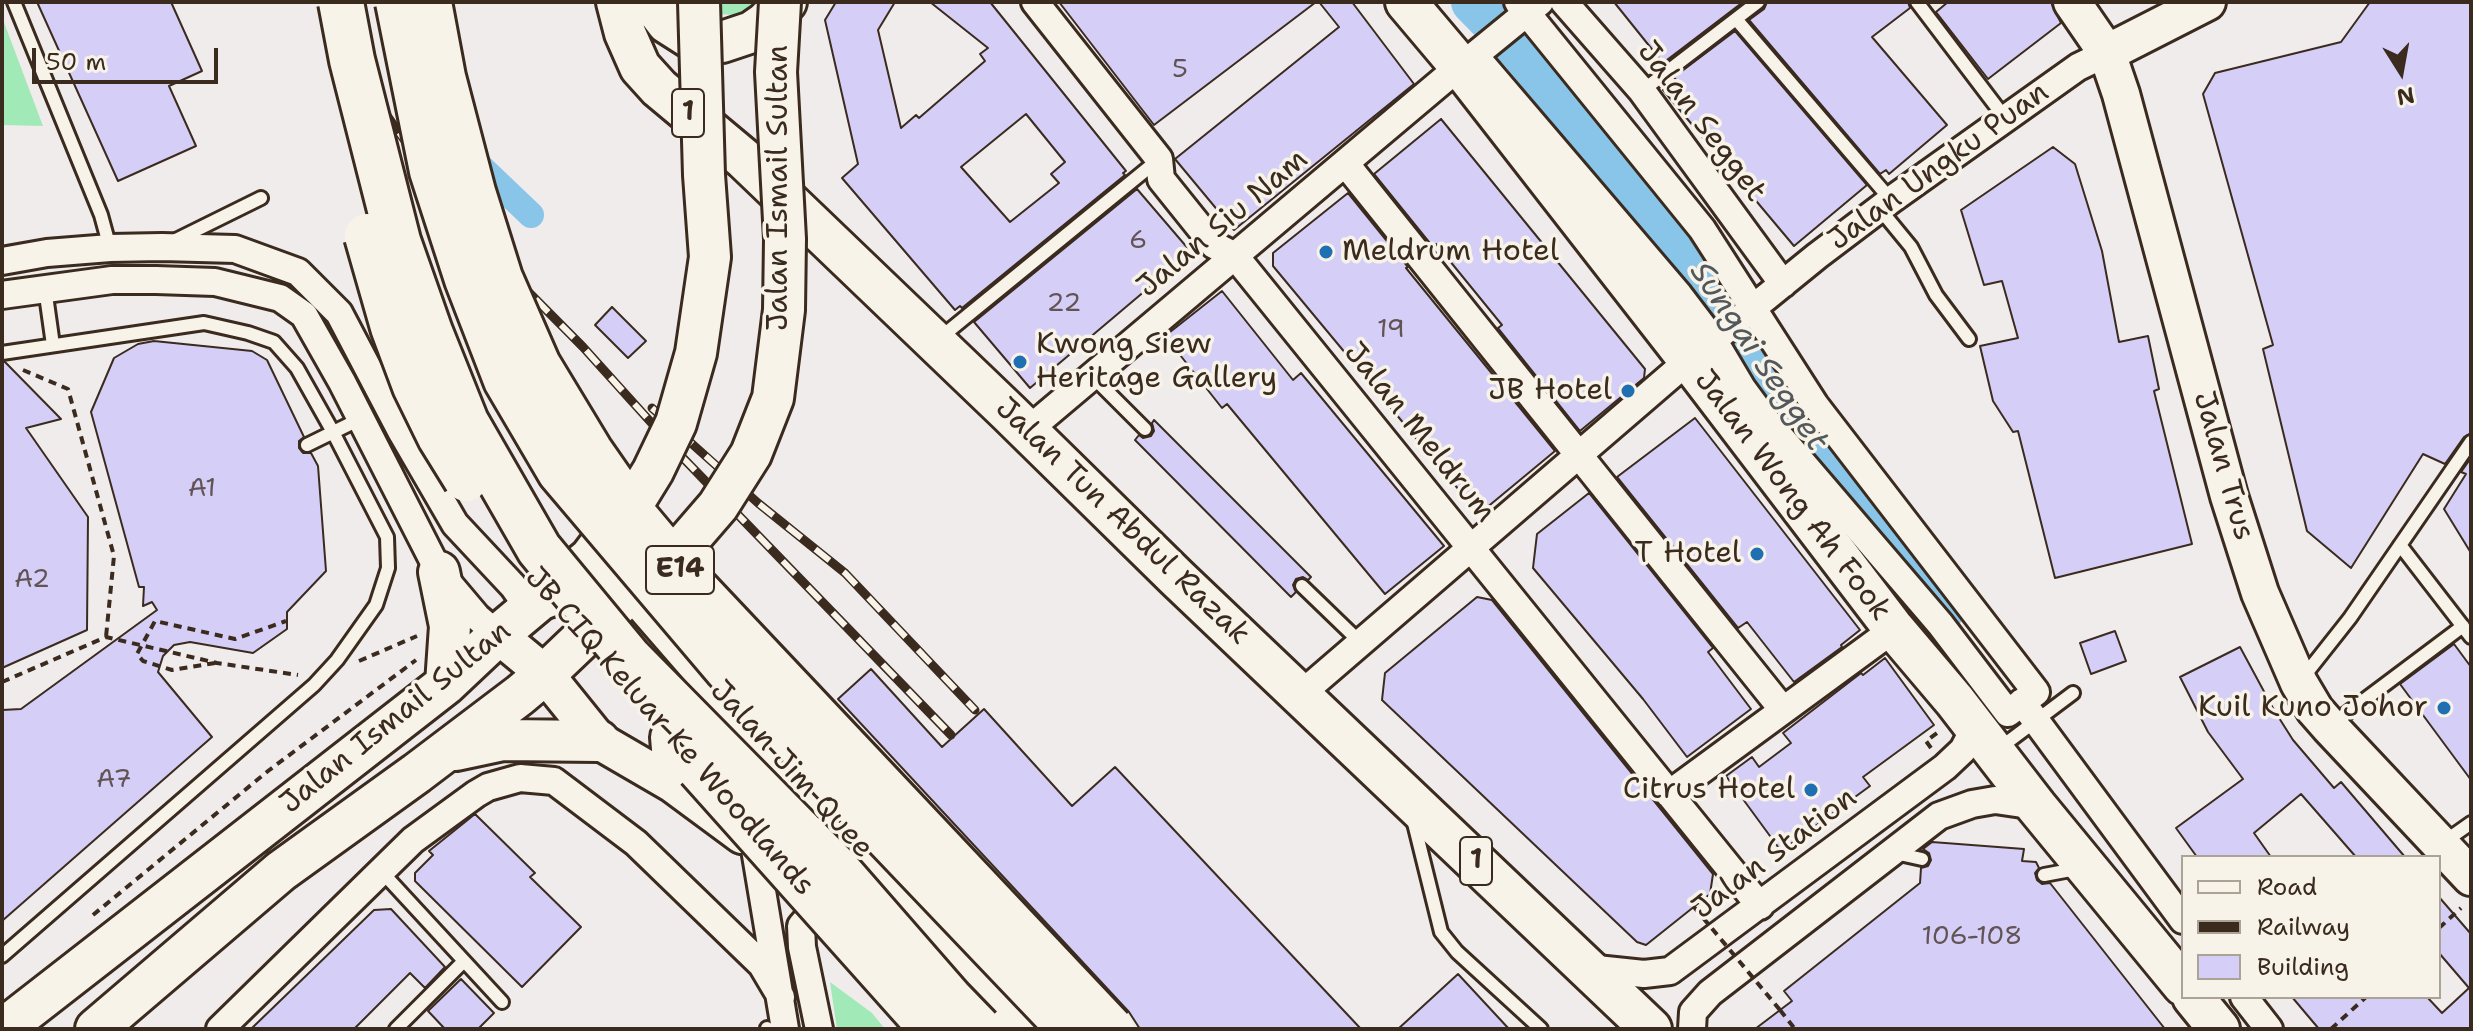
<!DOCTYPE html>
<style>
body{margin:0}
#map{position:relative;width:2473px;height:1031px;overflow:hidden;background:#f0eceb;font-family:"Shantell Sans",sans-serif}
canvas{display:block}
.frame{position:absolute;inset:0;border:4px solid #3b2a1e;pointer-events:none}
.legend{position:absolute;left:2181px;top:855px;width:260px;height:144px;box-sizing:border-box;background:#f7f3e8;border:2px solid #aca397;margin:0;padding:10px 14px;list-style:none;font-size:24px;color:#3b2a1e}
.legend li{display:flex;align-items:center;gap:16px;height:40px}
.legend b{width:40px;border:2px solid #aca397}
.north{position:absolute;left:2361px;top:32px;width:80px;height:80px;-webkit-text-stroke:6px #f7f3e8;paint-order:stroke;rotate:169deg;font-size:22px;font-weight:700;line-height:32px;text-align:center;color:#3b2a1e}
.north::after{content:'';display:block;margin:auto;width:28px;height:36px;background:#3b2a1e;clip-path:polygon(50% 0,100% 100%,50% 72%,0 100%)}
.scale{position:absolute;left:32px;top:48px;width:186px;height:36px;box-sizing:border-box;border:4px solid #3b2a1e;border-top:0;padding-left:10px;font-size:24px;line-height:28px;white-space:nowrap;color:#3b2a1e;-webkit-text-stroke:6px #f7f3e8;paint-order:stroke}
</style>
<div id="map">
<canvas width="2473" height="1031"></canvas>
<div class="frame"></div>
<ul class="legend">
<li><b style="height:10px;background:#f7f3e8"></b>Road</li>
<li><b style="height:10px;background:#3b2a1e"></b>Railway</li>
<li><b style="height:22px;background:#d5cff8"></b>Building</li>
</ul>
<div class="north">N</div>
<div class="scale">50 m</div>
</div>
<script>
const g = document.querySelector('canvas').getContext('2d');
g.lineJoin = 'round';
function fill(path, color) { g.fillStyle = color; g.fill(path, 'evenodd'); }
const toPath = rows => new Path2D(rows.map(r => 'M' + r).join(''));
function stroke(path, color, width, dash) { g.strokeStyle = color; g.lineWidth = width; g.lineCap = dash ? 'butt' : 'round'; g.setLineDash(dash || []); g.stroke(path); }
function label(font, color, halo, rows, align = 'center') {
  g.font = font + ' "Shantell Sans",sans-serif'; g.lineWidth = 7; g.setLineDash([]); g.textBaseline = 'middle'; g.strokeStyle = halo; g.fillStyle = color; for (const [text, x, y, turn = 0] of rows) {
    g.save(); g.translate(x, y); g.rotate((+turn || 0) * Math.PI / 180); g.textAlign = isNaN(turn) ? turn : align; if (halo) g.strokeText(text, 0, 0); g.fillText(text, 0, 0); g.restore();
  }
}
fill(toPath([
 [690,2,754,2,751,7,733,15,719,14],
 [2,17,43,126,2,125],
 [830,982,872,1013,885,1029,837,1029]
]), '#a1e9b7');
stroke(toPath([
 [467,154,531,215]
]), '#88c5e8', 26);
stroke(toPath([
 [1473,2,1522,52,1721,293,1748,334,1788,411,1831,468,1946,606]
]), '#88c5e8', 44);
const building = toPath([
 [37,2,171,2,202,71,169,86,196,146,118,181,37,2],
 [836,2,895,2,878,30,901,128,916,115,919,118,985,61,980,54,988,48,930,2,990,2,1126,171,1123,173,1125,175,962,308,960,306,955,310,842,178,858,164,825,20,836,2],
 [1026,114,1065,162,1051,174,1059,183,1010,222,961,167,1026,114],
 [1059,2,1316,2,1154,125,1059,2],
 [1319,2,1352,2,1414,84,1234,230,1175,159,1339,27,1319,2],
 [1614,2,1743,2,1663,63,1614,2],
 [1767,2,1908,2,1910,8,1872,37,1947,125,1889,174,1886,170,1880,174,1749,20,1764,9,1767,2],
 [1948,2,2051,2,2061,23,1988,79,1936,12,1948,2],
 [2370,2,2471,2,2471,433,2464,437,2445,464,2423,454,2351,568,2307,531,2263,349,2273,345,2203,94,2215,73,2341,42,2370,2],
 [1735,31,1867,185,1794,246,1663,90,1676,80,1674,77,1735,31],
 [1441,119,1645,369,1644,378,1580,431,1498,328,1502,325,1436,244,1433,247,1374,174,1441,119],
 [2053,147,2075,164,2102,251,2119,342,2148,336,2159,389,2154,391,2192,544,2055,578,2018,431,2013,432,1993,401,1980,346,2018,338,2002,281,1984,285,1961,210,2053,147],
 [1137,189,1191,252,1030,388,974,322,1137,189],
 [1348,193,1408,267,1406,268,1555,451,1479,514,1273,266,1273,253,1348,193],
 [1222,291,1293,380,1301,373,1444,546,1385,594,1227,404,1222,408,1165,336,1222,291],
 [612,307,646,341,628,358,595,325,612,307],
 [154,341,252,351,267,360,304,437,299,441,299,448,303,453,311,453,318,466,326,571,287,612,287,629,253,653,190,642,174,645,163,656,158,672,212,737,2,921,2,710,21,709,157,610,152,602,143,606,144,587,139,587,91,412,114,358,138,344,154,341],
 [2,362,5,362,61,419,26,428,88,517,87,630,2,668,2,362],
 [1695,418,1860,630,1841,645,1842,647,1794,682,1747,622,1738,628,1617,477,1695,418],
 [1154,420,1311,577,1308,580,1303,577,1296,579,1293,585,1296,592,1291,597,1135,440,1139,435,1143,438,1151,436,1154,431,1152,423,1154,420],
 [2471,458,2471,553,2444,509,2466,474,2461,472,2471,458],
 [1589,493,1713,648,1708,652,1751,709,1687,757,1643,699,1533,568,1537,534,1589,493],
 [1477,597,1492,600,1713,874,1710,894,1646,945,1637,942,1382,700,1385,673,1477,597],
 [2115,631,2126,661,2091,674,2080,643,2115,631],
 [2454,644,2471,667,2471,780,2400,684,2454,644],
 [2240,647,2274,710,2293,740,2334,788,2341,782,2405,857,2356,857,2301,794,2254,833,2271,857,2197,857,2176,828,2243,779,2208,732,2180,677,2240,647],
 [1885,658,1934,725,1863,777,1870,786,1781,851,1726,776,1752,757,1759,767,1791,743,1783,733,1861,673,1863,675,1885,658],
 [871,669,942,747,984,709,1072,806,1115,767,1361,1029,1140,1029,1129,1012,838,699,871,669],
 [475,814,535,873,530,877,581,927,522,987,415,881,415,873,433,855,429,851,475,814],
 [1932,842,2024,849,2022,861,2036,862,2039,868,2035,873,2037,880,2042,884,2050,883,2165,1029,1755,1029,1792,1001,1784,991,1920,883,1921,868,1928,866,1931,860,1929,853,1923,849,1932,842],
 [2439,897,2471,934,2471,1029,2319,1029,2292,997,2427,997,2442,1013,2469,988,2439,953,2439,897],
 [391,909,445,967,425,988,410,973,354,1029,251,1029,374,910,391,909],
 [1458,974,1509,1029,1398,1029,1458,974],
 [461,979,494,1013,478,1029,445,1029,428,1011,461,979]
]);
fill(building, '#d5cff8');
stroke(building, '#3b2a1e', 2);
const lane = toPath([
 [14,2,101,215,110,248],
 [1917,2,2005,118],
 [1736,19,1891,200],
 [1642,91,1758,2],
 [1879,208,1911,247,1936,295,1969,339],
 [174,241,261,198],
 [45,288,53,345],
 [940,338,1158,160],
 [2,353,204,323,248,333,274,342,297,368,333,432,387,537,388,568,376,605,337,660,314,685,2,956],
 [1092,376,1145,429],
 [307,445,360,419],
 [2400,545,2471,637],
 [1302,586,1361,643],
 [2301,680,2350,618,2471,442],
 [2331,725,2463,626],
 [1997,750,2073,693],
 [1413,819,1441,932,1457,952,1541,1029],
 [2444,842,2471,823],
 [1895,853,1922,859],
 [382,872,502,1002],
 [2044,875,2076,869],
 [767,1028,767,1029],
 [396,1029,464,961]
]);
const street = toPath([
 [1035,2,1159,159,1161,179,1214,245,1235,256,1760,906],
 [1564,2,1642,91,1783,284],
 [1475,55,1540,2],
 [1481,63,1679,295,1714,341,1742,388,1764,418,1941,625,2008,713,2036,692,1815,405,1702,229,1518,2],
 [1345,163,1783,710],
 [2,261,47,253,110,248,162,247,235,249,298,272,339,313,401,431,455,524,513,586,530,610],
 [2,295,112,280,156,280,215,282,280,298,304,315,342,382,439,572,477,617,498,635],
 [1027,431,1460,66],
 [1300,695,1689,360,1817,256,1891,200,2078,67,2107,53],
 [2022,702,2183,920],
 [1669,794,1894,629],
 [754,843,785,1029],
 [1587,968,1644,974,1670,971,1945,767,1963,750,1975,727],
 [2244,997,2269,1029],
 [220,1029,413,840,476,794,488,787,520,778,554,781,636,843,762,965,781,997],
 [819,1029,802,947,801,926,814,911,835,912],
 [1692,1029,1693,1012,1710,993,1939,816,1972,804,1995,800,2036,806]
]);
const secondary = toPath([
 [2072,2,2107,53,2121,94,2229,496,2260,593,2299,683,2315,710,2329,726,2471,877],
 [2107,53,2207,2],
 [548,599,565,588,594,582,614,583,632,591,737,712,1026,1029],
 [498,635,545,674,599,741,673,784,742,835],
 [673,784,669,737,672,732,679,722,694,718,716,717]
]);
const primary = toPath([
 [617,2,625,33,640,67,659,88,744,159,1009,413,1177,578,1651,1029],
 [651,2,667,23,689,37,722,42,752,32,765,23,786,2],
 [1406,2,1460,66,1689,360,1894,629,1955,701,2036,806,2183,985],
 [439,572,450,626,446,684],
 [456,750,503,740,599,741],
 [2193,997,2219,1029],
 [3,1029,446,684,498,635,590,558,628,508],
 [96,1029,281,871,417,773,520,695,545,674,632,591,674,556]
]);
stroke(lane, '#3b2a1e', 18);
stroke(street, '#3b2a1e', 32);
stroke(secondary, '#3b2a1e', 42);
stroke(primary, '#3b2a1e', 46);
stroke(toPath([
 [23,370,68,389,114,556,106,637],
 [359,661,417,636],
 [215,663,172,670,143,661,137,654,155,621,235,639,286,621],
 [2,682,106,637,217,663,298,675],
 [1931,748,1926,741,1940,731],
 [93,915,268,771,416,660],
 [2439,928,2461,908],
 [1780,1010,1795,1029],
 [2331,1029,2366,997]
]), '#3b2a1e', 4, [8, 6]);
stroke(lane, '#f7f3e8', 12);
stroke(street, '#f7f3e8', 26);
stroke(secondary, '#f7f3e8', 36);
stroke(primary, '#f7f3e8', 40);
const rail = toPath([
 [340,2,386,114,470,233,583,347,684,459,951,735],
 [652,408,758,503,845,573,975,710]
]);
stroke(rail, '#3b2a1e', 9);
stroke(rail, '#f7f3e8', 6, [18]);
const primaryBridge = toPath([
 [637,497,653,471,676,423,696,353,710,257,704,175,699,2],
 [680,550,718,506,751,454,773,398,784,310,785,239,776,72,780,2]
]);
const highwayBridge = toPath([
 [341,2,352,60,398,241,430,332,466,422,539,549,629,658,834,866,950,999,979,1029],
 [398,2,432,171,467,279,506,380,560,472,727,669,1070,1029],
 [429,2,443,77,473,192,500,278,538,365,590,451,638,520,695,588,1111,1029],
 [367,236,393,327,415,386,440,437,466,479],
 [699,768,932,1029]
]);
stroke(primaryBridge, '#3b2a1e', 46, []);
stroke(highwayBridge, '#3b2a1e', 50, []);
stroke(toPath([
 [1694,907,1780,1010]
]), '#3b2a1e', 4, [8, 6]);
stroke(primaryBridge, '#f7f3e8', 40);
stroke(highwayBridge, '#f7f3e8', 44);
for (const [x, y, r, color] of [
 [1326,252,8,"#1f6fb2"],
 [1020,362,8,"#1f6fb2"],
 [1628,391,8,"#1f6fb2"],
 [1757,554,8,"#1f6fb2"],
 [2444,708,8,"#1f6fb2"],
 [1811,790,8,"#1f6fb2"]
]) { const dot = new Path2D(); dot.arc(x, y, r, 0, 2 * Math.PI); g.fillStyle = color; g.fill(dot); stroke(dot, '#f7f3e8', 3); }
label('26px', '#625354', null, [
 ["5",1180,70],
 ["6",1138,241],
 ["22",1064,304],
 ["19",1391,330],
 ["A1",202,489],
 ["A2",32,580],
 ["A7",114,780],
 ["106-108",1972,937]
]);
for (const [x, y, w] of [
 [688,113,32],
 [680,570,68],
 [1476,861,32]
]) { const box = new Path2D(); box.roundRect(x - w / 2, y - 24, w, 48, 6); g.fillStyle = '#f7f3e8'; g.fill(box); stroke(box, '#3b2a1e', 2); }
label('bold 28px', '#3b2a1e', null, [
 ["1",688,113],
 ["E14",680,570],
 ["1",1476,861]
]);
label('30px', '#3b2a1e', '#f7f3e8', [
 ["Jalan Segget",1701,122,53],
 ["Jalan Ungku Puan",1939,167,-36],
 ["Jalan Ismail Sultan",779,188,-90],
 ["Jalan Siu Nam",1223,224,-40],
 ["Jalan Meldrum",1419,433,51],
 ["Jalan Trus",2223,466,74],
 ["Jalan Wong Ah Fook",1792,496,53],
 ["Jalan Tun Abdul Razak",1122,522,44],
 ["Jalan Ismail Sultan",396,718,-39],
 ["JB CIQ Keluar Ke Woodlands",669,732,49],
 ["Jalan Jim Quee",791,770,48],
 ["Jalan Station",1775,854,-37]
]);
label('30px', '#3b2a1e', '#f7f3e8', [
 ["Meldrum Hotel",1342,252,"left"],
 ["Kwong Siew",1036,345,"left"],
 ["Heritage Gallery",1036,379,"left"],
 ["JB Hotel",1612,391],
 ["T Hotel",1741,554],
 ["Kuil Kuno Johor",2428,708],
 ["Citrus Hotel",1795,790]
], 'right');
label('italic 32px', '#52585b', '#f7f3e8', [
 ["Sungai Segget",1758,357,56]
]);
</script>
